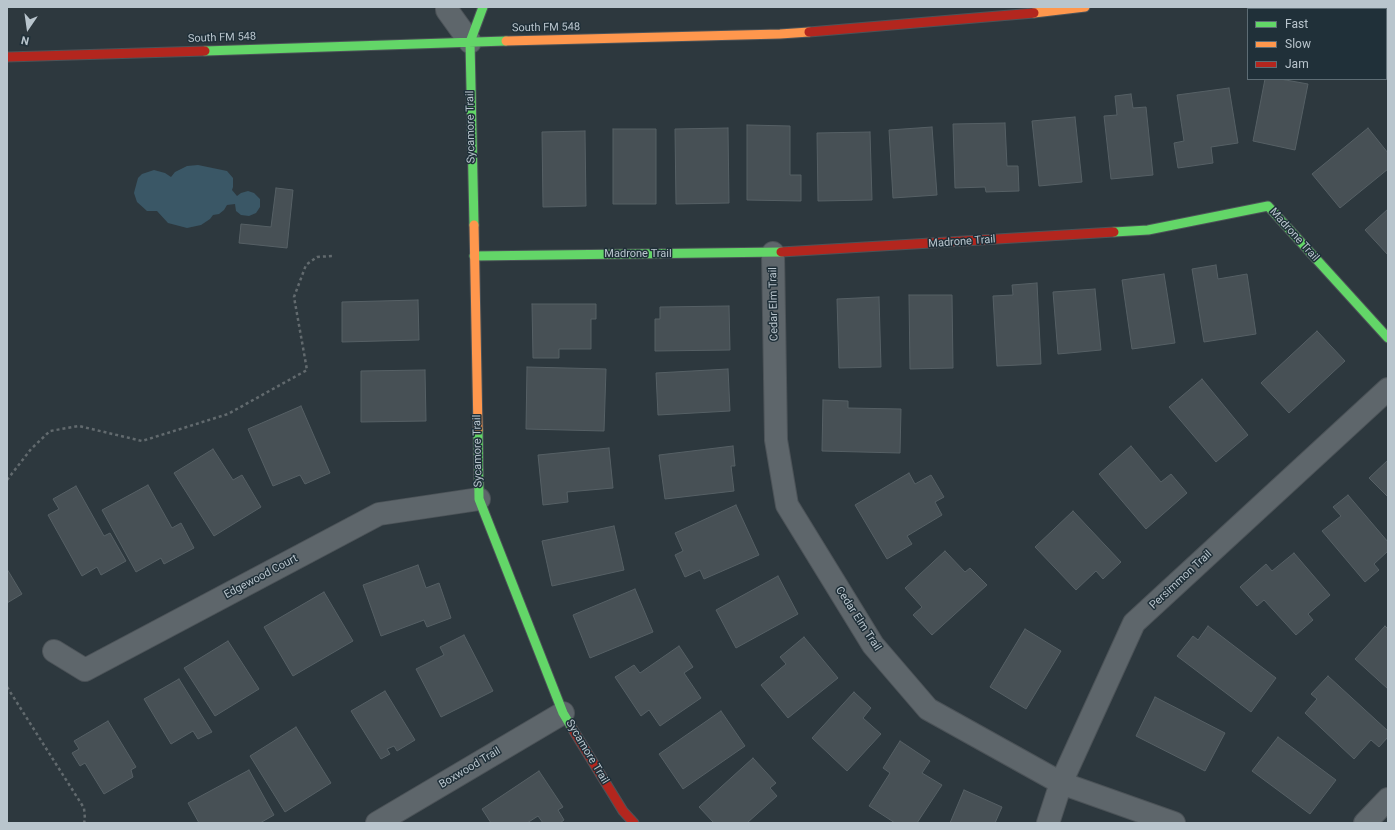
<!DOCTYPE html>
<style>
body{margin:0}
#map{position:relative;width:1395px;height:830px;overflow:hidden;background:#2d383e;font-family:Roboto,sans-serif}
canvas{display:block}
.frame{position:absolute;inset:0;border:8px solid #b9c5cd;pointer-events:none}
.legend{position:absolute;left:1247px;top:8px;width:140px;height:72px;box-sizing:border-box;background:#203039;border:1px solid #5d6c74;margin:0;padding:5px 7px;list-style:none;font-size:12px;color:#b9c5cd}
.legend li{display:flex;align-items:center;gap:8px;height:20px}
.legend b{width:20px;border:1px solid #5d6c74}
.north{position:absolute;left:8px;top:8px;width:40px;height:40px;-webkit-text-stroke:3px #203039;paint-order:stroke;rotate:193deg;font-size:11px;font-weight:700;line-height:16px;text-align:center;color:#b9c5cd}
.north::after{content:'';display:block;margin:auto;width:14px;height:18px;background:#b9c5cd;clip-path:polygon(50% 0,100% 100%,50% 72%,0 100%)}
</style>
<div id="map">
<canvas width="1395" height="830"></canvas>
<div class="frame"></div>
<ul class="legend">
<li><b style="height:5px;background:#63d668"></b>Fast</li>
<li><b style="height:5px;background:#ff974d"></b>Slow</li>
<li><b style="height:5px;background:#b3261e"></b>Jam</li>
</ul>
<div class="north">N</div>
</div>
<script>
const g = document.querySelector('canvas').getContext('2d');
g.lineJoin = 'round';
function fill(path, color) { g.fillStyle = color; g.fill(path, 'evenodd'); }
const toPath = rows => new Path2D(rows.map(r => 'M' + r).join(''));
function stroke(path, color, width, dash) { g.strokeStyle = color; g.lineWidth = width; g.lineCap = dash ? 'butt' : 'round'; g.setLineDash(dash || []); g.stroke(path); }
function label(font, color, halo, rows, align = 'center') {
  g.font = font + ' Roboto,sans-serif'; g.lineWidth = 3; g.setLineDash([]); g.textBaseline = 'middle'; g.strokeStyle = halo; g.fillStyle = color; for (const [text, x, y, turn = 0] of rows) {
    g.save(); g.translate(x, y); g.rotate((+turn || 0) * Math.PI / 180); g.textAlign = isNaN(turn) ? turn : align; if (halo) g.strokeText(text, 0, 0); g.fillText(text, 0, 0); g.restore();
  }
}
fill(toPath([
 [198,165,227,171,233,178,233,187,232,190,237,196,241,193,248,191,254,193,260,199,260,207,256,213,249,216,241,215,236,211,235,204,227,205,224,210,219,214,213,215,210,219,201,225,187,228,168,223,157,211,147,211,137,202,134,193,135,189,138,178,142,174,154,170,165,173,171,177,175,172,187,166]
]), '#3a5766');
const building = toPath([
 [1265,79,1280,79,1308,84,1295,150,1253,141,1265,79],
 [1229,88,1238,143,1211,147,1213,163,1178,168,1174,143,1184,141,1177,95,1229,88],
 [1131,94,1133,108,1146,107,1153,175,1111,179,1104,116,1117,115,1115,96,1131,94],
 [1075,117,1082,182,1039,186,1032,121,1075,117],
 [1005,123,1007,166,1018,166,1019,191,986,192,985,187,955,188,953,124,1005,123],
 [747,125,790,126,790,175,801,175,801,201,747,200,747,125],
 [932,127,937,195,893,198,889,130,932,127],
 [728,128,729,203,676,204,675,129,728,128],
 [1368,128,1388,153,1388,169,1340,208,1312,174,1368,128],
 [613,129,656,129,656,204,613,204,613,129],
 [585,131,586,206,543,207,542,132,585,131],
 [870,132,872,200,818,201,817,133,870,132],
 [276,188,293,190,287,248,239,243,241,224,271,227,276,188],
 [1388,209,1388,255,1365,230,1388,209],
 [1216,265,1218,279,1247,274,1256,334,1204,342,1192,269,1216,265],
 [1164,274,1175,343,1132,349,1122,280,1164,274],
 [1037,283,1041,364,997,366,993,296,1013,295,1012,285,1037,283],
 [1095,289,1101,350,1058,354,1053,292,1095,289],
 [909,295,952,295,953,368,910,369,909,295],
 [879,297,881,367,839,368,837,299,879,297],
 [418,300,419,340,342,342,342,302,418,300],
 [532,304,596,304,596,319,591,319,591,349,559,349,559,358,533,358,532,304],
 [729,306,730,350,655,351,655,319,660,319,660,307,729,306],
 [1317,331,1345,361,1289,413,1261,383,1317,331],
 [527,367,606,369,604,431,526,429,527,367],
 [728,369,730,411,658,415,656,373,728,369],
 [425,370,426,421,361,422,361,371,425,370],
 [1202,379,1248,435,1216,462,1169,407,1202,379],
 [823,400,848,401,848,408,901,409,900,453,822,451,823,400],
 [301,406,330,473,305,484,300,475,273,486,248,429,301,406],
 [733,446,735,466,731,466,734,491,665,499,659,455,733,446],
 [1131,446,1161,482,1171,474,1187,493,1146,529,1099,474,1131,446],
 [609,448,613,488,567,492,568,502,543,505,538,455,609,448],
 [213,449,233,480,242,475,261,507,214,536,174,473,213,449],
 [1388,460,1388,497,1369,478,1388,460],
 [909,473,915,484,931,475,944,497,935,502,942,515,907,536,912,544,887,559,855,505,909,473],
 [148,485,172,528,181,523,194,548,164,564,161,558,136,572,102,510,148,485],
 [76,486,104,536,110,533,126,561,101,575,97,567,82,576,48,515,59,509,53,499,76,486],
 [1348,495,1388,542,1388,551,1374,564,1379,570,1365,582,1322,531,1341,516,1333,507,1348,495],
 [736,505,759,555,704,579,700,570,685,577,675,555,683,551,675,533,736,505],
 [1073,511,1121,562,1103,579,1096,571,1076,590,1035,547,1073,511],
 [614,526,624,570,552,586,542,541,614,526],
 [945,551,965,572,970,568,987,585,932,635,913,615,922,607,905,588,945,551],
 [1294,553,1330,595,1308,614,1313,620,1296,635,1264,600,1257,606,1240,587,1266,564,1272,571,1294,553],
 [418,565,426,588,439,583,451,618,427,627,424,620,381,636,363,585,418,565],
 [7,569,22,594,7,603,7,569],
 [778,576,798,614,736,648,716,610,778,576],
 [635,589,653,632,590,658,573,615,635,589],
 [324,592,353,641,293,676,264,627,324,592],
 [1208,626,1276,678,1251,712,1177,656,1193,636,1198,640,1208,626],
 [1385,626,1388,629,1388,689,1355,659,1385,626],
 [1025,629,1061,651,1026,709,990,687,1025,629],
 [464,635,493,691,441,717,416,669,444,655,440,647,464,635],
 [804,637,838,678,788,718,761,685,786,664,780,657,804,637],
 [228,641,259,689,215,716,184,668,228,641],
 [679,646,693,667,684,673,701,698,660,726,649,710,641,716,615,677,634,665,640,673,679,646],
 [1328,676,1388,731,1388,737,1379,747,1371,740,1354,759,1305,713,1317,699,1311,694,1328,676],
 [179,679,212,732,198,739,193,731,171,744,144,699,179,679],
 [385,691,415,740,397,751,394,746,387,749,390,754,381,759,351,711,385,691],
 [854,692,871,708,863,718,881,734,847,771,812,738,854,692],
 [1155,697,1225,733,1205,771,1136,736,1155,697],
 [721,711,745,746,683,789,659,754,721,711],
 [108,721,136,767,131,770,133,777,104,794,85,763,80,766,72,753,79,749,74,741,108,721],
 [296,727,331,783,285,812,250,756,296,727],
 [1278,737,1336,780,1310,814,1252,771,1278,737],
 [900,741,930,761,922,773,942,785,917,823,895,823,869,806,890,773,883,768,900,741],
 [753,758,776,783,770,788,777,796,747,823,714,823,699,807,753,758],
 [249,770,274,815,260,823,199,823,188,803,249,770],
 [539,771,563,807,558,810,564,820,560,823,543,823,538,816,527,823,491,823,482,809,539,771],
 [964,790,1002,807,995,823,950,823,964,790]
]);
fill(building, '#475055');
stroke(building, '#566065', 1);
const street = toPath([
 [447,7,447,10,470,42],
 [773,253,776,440,787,505,873,645,928,709,1061,783,1174,823],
 [54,651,85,670,379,514,479,499],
 [377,823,563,713],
 [1048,823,1061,783,1134,623,1388,389],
 [1365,823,1388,799]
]);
const fast = toPath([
 [205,51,506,41],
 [474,225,470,42,483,7],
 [1114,232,1148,230,1268,206,1388,338],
 [474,256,781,252],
 [478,430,479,499,563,713,572,728]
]);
const slow = toPath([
 [1034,13,1085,7],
 [506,41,780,34,809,32],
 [474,225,478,430]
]);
const jam = toPath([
 [809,32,1034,13],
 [7,57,205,51],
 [781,252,1114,232],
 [572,728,623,811,634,823]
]);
stroke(street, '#4c5358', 24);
stroke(fast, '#4c5358', 11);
stroke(slow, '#4c5358', 11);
stroke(jam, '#4c5358', 11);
stroke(toPath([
 [7,480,31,449,50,431,79,426,142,441,228,414,307,370,294,297,306,265,317,257,332,256],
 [7,687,84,808,85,819,84,823]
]), '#626a6e', 2.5, [3, 3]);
stroke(street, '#5e666b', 22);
stroke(fast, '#63d668', 9);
stroke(slow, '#ff974d', 9);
stroke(jam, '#b3261e', 9);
label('11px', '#b9c5cd', '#203039', [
 ["South FM 548",546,28,-1],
 ["South FM 548",222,38,-2],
 ["Sycamore Trail",471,127,-91],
 ["Madrone Trail",1294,235,48],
 ["Madrone Trail",962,242,-4],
 ["Madrone Trail",638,254],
 ["Cedar Elm Trail",774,304,-91],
 ["Sycamore Trail",478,451,-91],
 ["Edgewood Court",261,577,-28],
 ["Persimmon Trail",1181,580,-43],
 ["Cedar Elm Trail",858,619,57],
 ["Sycamore Trail",587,752,59],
 ["Boxwood Trail",470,768,-31]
]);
</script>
